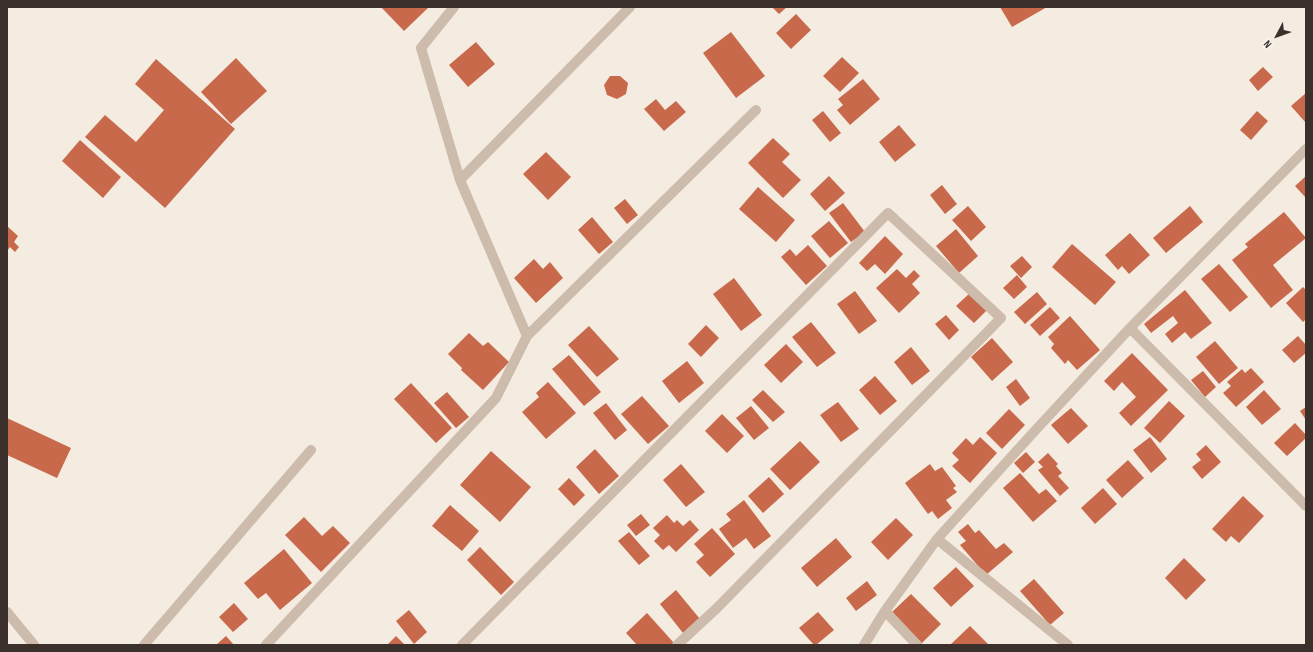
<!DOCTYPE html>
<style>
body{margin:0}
#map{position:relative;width:1313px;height:652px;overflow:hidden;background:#f4ebe1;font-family:"Sofia Sans Condensed",sans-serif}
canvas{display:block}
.frame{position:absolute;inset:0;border:8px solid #3b302b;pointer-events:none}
.north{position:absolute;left:1257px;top:16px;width:40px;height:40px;-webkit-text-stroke:3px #fbf5ee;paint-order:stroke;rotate:229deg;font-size:11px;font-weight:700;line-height:16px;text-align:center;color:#3b302b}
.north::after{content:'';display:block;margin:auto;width:14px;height:18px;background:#3b302b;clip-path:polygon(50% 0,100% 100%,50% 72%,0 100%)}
</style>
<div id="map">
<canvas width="1313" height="652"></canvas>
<div class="frame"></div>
<div class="north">N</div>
</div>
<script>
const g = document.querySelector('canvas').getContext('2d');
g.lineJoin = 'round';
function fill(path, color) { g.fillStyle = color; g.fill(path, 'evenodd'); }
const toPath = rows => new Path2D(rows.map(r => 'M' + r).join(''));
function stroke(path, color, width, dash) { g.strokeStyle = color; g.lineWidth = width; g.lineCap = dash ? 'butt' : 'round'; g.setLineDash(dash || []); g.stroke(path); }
fill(toPath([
 [381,7,429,7,404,31],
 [772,7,787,7,779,14],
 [1000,7,1047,7,1012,27],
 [796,14,811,30,791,49,776,33],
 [731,32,765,76,736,98,703,53],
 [476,42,495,64,468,87,449,65],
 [842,57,859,73,840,92,823,76],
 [236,58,267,91,231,124,201,92],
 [156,59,235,129,165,208,85,137,105,115,136,142,164,110,135,84],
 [1263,67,1273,77,1258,91,1249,80],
 [610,76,620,76,628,83,626,94,617,99,607,95,604,85],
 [863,79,880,99,850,125,837,110,843,105,838,99],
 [1306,93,1306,123,1291,106],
 [656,99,665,110,676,101,686,112,664,131,644,109],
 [823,111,841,133,830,142,812,120],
 [1257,111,1268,121,1251,140,1240,130],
 [899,125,916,145,895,162,879,142],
 [773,138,790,154,782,162,801,180,783,198,748,163],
 [80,140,121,177,103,198,62,161],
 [546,152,571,177,548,200,523,174],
 [829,176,845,193,825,211,810,194],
 [1306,176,1306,198,1295,186],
 [942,185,957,204,945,214,930,195],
 [758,187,795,220,776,242,739,209],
 [625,199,638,215,627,224,614,208],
 [843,203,865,232,851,242,829,213],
 [968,206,986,227,971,241,952,220],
 [1190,206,1203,222,1166,253,1153,238],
 [1284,212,1306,238,1273,265,1293,290,1271,308,1232,260,1248,247,1245,244],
 [592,217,613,242,599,254,578,230],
 [829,221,848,243,830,258,811,236],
 [7,226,18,236,14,242,19,247,15,252,10,247,7,251],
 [956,229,978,256,959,273,936,246],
 [1130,233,1150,255,1129,274,1122,266,1118,270,1105,255],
 [885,236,903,254,885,274,875,264,867,271,859,263],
 [1072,244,1116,282,1095,305,1052,267],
 [808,245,827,266,806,285,781,257,790,249,796,256],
 [1022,256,1032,267,1021,278,1010,266],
 [534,259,543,269,550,262,563,278,536,303,514,278],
 [1219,264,1248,297,1230,312,1201,279],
 [897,269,906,278,914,270,920,276,912,284,920,293,899,313,876,288],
 [1017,275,1027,287,1014,299,1003,288],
 [734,278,762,315,741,331,713,294],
 [1303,287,1306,290,1306,319,1303,322,1286,303],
 [1185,290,1212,323,1191,339,1185,332,1172,343,1165,334,1178,323,1173,316,1151,333,1144,324],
 [855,291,877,321,859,334,837,304],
 [972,291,989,308,974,323,956,306],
 [1037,292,1047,304,1025,324,1014,312],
 [1050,307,1060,318,1040,336,1030,325],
 [946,315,959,330,949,340,935,324],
 [1070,316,1100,350,1077,370,1068,360,1065,364,1051,348,1054,344,1048,337],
 [811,322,836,353,817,367,792,337],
 [706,325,719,338,701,357,688,344],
 [589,326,619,359,597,377,568,345],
 [469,333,483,346,488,342,509,362,483,390,461,370,462,368,448,354],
 [1298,336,1306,345,1306,353,1294,363,1282,350],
 [992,338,1013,362,992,381,971,357],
 [1215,341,1238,368,1219,384,1196,357],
 [786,344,803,362,781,383,764,365],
 [911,347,930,371,912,385,894,362],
 [1132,353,1168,390,1131,426,1119,413,1136,397,1122,382,1114,391,1104,381],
 [569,355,601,392,584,406,552,369],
 [687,361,704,383,679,403,662,381],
 [1251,368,1264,382,1236,407,1223,393,1231,386,1227,382,1242,369,1245,373],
 [1203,371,1216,387,1205,397,1191,380],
 [875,376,897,401,880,415,859,390],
 [1016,379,1030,398,1020,406,1006,387],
 [548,382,576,413,546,439,522,412,539,397,536,393],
 [411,383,452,428,436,443,394,399],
 [763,390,785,412,773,422,752,400],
 [1264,390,1281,409,1262,425,1246,407],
 [447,392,469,417,456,428,434,403],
 [642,396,669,426,648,444,621,414],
 [1169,401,1185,416,1160,443,1144,428],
 [838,402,859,429,841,442,820,415],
 [606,403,627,430,615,440,593,413],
 [751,406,769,428,754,440,736,418],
 [1306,407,1306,420,1300,411],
 [1071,408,1088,426,1068,444,1051,425],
 [1009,409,1025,425,1002,449,986,433],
 [722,414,744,436,727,453,705,431],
 [7,418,71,448,57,478,7,455],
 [1295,423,1306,435,1306,438,1287,456,1274,443],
 [980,437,997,453,970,483,952,466,959,460,952,453,966,438,973,445],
 [1150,437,1167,459,1151,473,1133,450],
 [800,441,820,462,790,490,770,469],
 [1206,445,1221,462,1202,479,1192,467,1201,460,1196,454],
 [595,449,619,476,599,494,576,467],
 [491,451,531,487,500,522,460,485],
 [1026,452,1035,462,1023,473,1014,463],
 [1048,453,1058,464,1056,466,1062,473,1058,476,1069,488,1060,496,1038,470,1043,467,1038,462],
 [1128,460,1144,478,1122,498,1106,480],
 [681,464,705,492,686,507,663,480],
 [930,464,935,471,942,467,956,486,953,488,957,492,946,500,952,508,938,519,932,511,928,514,905,483],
 [1020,473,1039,494,1046,489,1057,501,1033,522,1003,488],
 [769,477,784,494,763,513,748,496],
 [569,478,585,495,574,506,558,489],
 [1103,488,1117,504,1095,524,1081,508],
 [1243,496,1264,516,1239,543,1231,536,1226,542,1212,529],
 [744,500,771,536,754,549,746,538,733,548,719,529,731,520,726,514],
 [450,505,479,531,462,551,432,526],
 [641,514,650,525,636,536,627,525],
 [667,515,674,523,677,520,683,526,690,520,699,530,676,552,669,545,663,550,654,541,660,535,653,528],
 [304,517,322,536,333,526,350,543,321,572,285,535],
 [896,518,913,535,888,560,871,542],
 [968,524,975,533,979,530,996,549,1004,543,1013,552,986,575,960,545,966,541,958,532],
 [712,528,735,554,710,577,696,562,704,555,694,544],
 [629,532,650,556,639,565,618,541],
 [836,538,852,557,817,587,801,568],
 [480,547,514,582,501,595,467,560],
 [284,549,312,583,280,610,266,593,258,599,244,583],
 [1184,558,1206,580,1186,600,1165,578],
 [956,567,974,586,951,607,933,588],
 [1034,579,1064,613,1050,625,1020,591],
 [867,581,877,595,856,611,846,598],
 [676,590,700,619,683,633,660,604],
 [911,594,941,624,921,644,891,613],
 [234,603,248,619,233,632,219,617],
 [409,610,427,632,414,644,396,621],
 [818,612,834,630,816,645,814,645,799,628],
 [647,613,674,643,672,645,637,645,626,633],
 [970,626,989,645,950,645],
 [226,636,234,645,216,645],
 [396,636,405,645,387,645]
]), '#c8694b');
stroke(toPath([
 [460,180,630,7],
 [1130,328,1306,506],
 [527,336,756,110],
 [937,539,1068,645],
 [885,611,917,645],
 [7,612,34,645],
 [144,645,311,450],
 [266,645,496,398,527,336,460,180,421,48,454,7],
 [462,645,888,213,1001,318,717,608,677,645],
 [864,645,885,611,937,539,1031,435,1130,328,1306,149]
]), '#cdbbac', 10);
</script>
